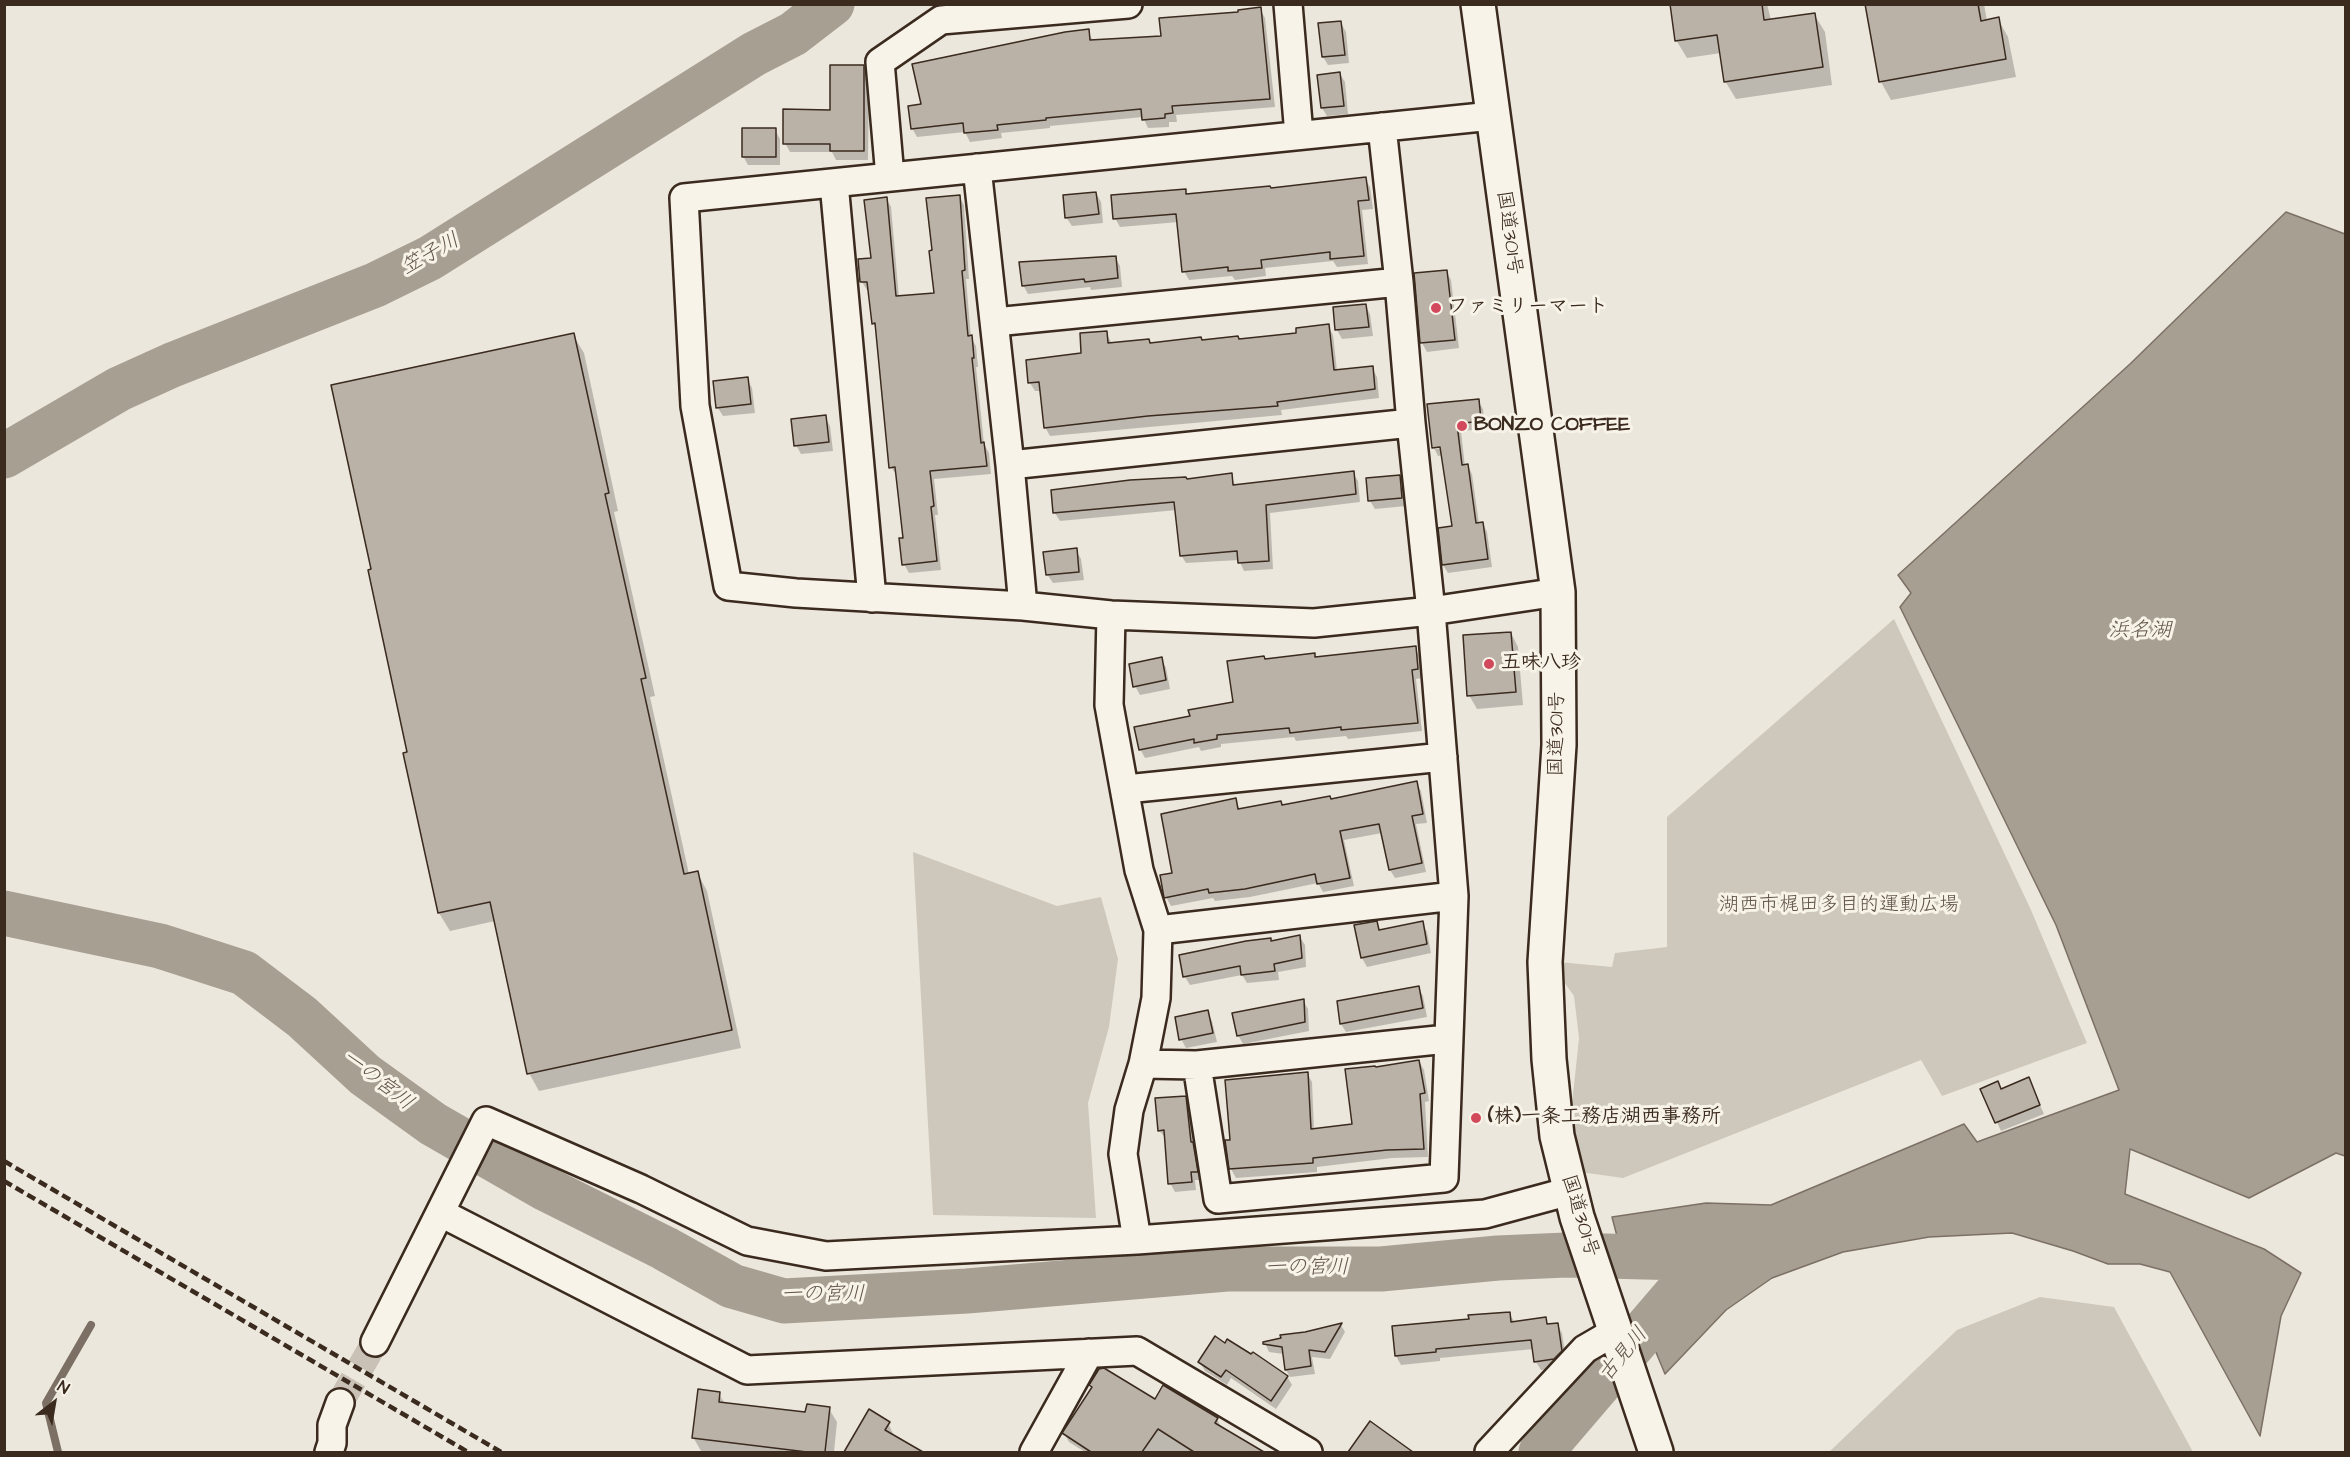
<!DOCTYPE html>
<meta charset="utf-8">
<style>
body{margin:0}
#map{position:relative;width:2350px;height:1457px;overflow:hidden;background:#ece7dc;font-family:"Architects Daughter",sans-serif}
canvas{display:block}
.frame{position:absolute;inset:0;border:6px solid #3b2a1e;pointer-events:none}
.north{position:absolute;left:24px;top:1373px;width:60px;height:60px;-webkit-text-stroke:4px #f7f3e8;paint-order:stroke;rotate:31deg;font-size:16px;font-weight:700;line-height:24px;text-align:center;color:#3b2a1e}
.north::after{content:'';display:block;margin:auto;width:21px;height:27px;background:#3b2a1e;clip-path:polygon(50% 0,100% 100%,50% 72%,0 100%)}
</style>
<div id="map">
<canvas width="2350" height="1457"></canvas>
<div class="frame"></div>
<div class="north">N</div>
</div>
<script>
const g = document.querySelector('canvas').getContext('2d');
g.lineJoin = 'round';
function fill(path, color) { g.fillStyle = color; g.fill(path, 'evenodd'); }
const toPath = rows => new Path2D(rows.map(r => 'M' + r).join(''));
function stroke(path, color, width, dash) { g.strokeStyle = color; g.lineWidth = width; g.lineCap = dash ? 'butt' : 'round'; g.setLineDash(dash || []); g.stroke(path); }
function label(font, color, halo, rows, align = 'center') {
  g.font = font + ' "Architects Daughter","Klee One",sans-serif'; g.lineWidth = 6; g.setLineDash([]); g.textBaseline = 'middle'; g.strokeStyle = halo; g.fillStyle = color; for (const [text, x, y, turn = 0] of rows) {
    g.save(); g.translate(x, y); g.rotate((+turn || 0) * Math.PI / 180); g.textAlign = isNaN(turn) ? turn : align; if (halo) g.strokeText(text, 0, 0); g.fillText(text, 0, 0); g.restore();
  }
}
fill(toPath([
 [1894,619,2031,910,2087,1043,1942,1096,1921,1060,1623,1178,1580,1172,1572,1104,1579,1038,1574,996,1561,978,1559,962,1612,967,1615,953,1667,947,1667,817],
 [913,852,1057,906,1101,897,1118,959,1109,1027,1088,1103,1096,1218,933,1215],
 [2040,1297,2114,1307,2193,1452,1829,1452,1957,1330]
]), '#cec8bc');
const water = toPath([
 [2286,212,2345,234,2345,1156,2336,1153,2249,1198,2130,1149,2125,1194,2264,1249,2301,1273,2281,1316,2260,1436,2170,1272,2140,1264,2108,1264,2073,1251,2012,1233,1929,1237,1843,1252,1772,1278,1726,1310,1665,1374,1648,1333,1677,1301,1685,1286,1683,1271,1624,1263,1612,1217,1706,1203,1771,1205,1964,1124,1977,1142,2119,1090,2056,925,1900,607,1911,593,1898,575,2130,364,2286,212]
]);
fill(water, '#a89f93');
stroke(water, '#7c7064', 1.5);
fill(toPath([
 [1767,4,1771,20,1814,14,1825,32,1832,85,1736,99,1725,81,1721,53,1687,58,1676,40,1671,5],
 [1867,4,1984,4,1987,21,1998,19,2008,37,2016,77,1891,100,1881,82],
 [1260,9,1265,18,1275,107,1176,115,1177,122,1169,122,1169,127,1148,128,1143,117,1050,126,1050,128,1001,133,1002,138,970,142,965,132,917,137,912,128,923,106,1088,31,1093,41,1163,37],
 [1341,23,1346,32,1349,63,1328,65,1323,57],
 [864,66,869,75,868,160,836,160,832,152,790,152,785,143,832,111],
 [1340,74,1345,82,1348,114,1327,116,1322,108],
 [775,130,780,139,780,165,748,165,743,156],
 [1365,179,1370,187,1373,209,1362,210,1368,264,1337,267,1333,261,1265,268,1266,276,1235,280,1232,276,1189,280,1184,271,1179,222,1120,227,1115,218,1185,191,1187,196,1271,189],
 [1096,193,1101,202,1103,223,1072,226,1066,217],
 [959,196,964,205,969,279,966,279,971,338,976,346,978,367,976,367,984,444,989,453,991,474,934,479,938,515,935,515,941,570,909,573,904,564,904,539,897,476,891,467,877,330,873,323,870,290,867,290,862,282,873,259,886,198,891,207,899,298,935,294,934,252],
 [1115,257,1120,266,1122,287,1091,290,1090,287,1028,294,1023,285],
 [1446,271,1451,280,1459,348,1427,352,1422,343],
 [1365,305,1370,314,1373,336,1342,339,1337,330],
 [1328,326,1333,335,1337,371,1372,368,1377,377,1379,398,1281,410,1282,415,1050,436,1045,427,1042,391,1035,391,1030,383,1083,355,1106,332,1112,344,1149,340,1151,344,1239,340,1298,334],
 [573,335,584,353,618,511,614,512,655,696,650,697,689,874,697,872,707,891,741,1048,539,1091,529,1073,495,921,450,931,439,913,405,754,409,754,373,570],
 [747,379,752,388,755,413,723,416,718,408],
 [1478,401,1483,409,1485,429,1461,431,1465,467,1468,466,1472,474,1479,524,1483,524,1487,532,1492,567,1448,573,1443,565,1440,529,1453,527,1443,455,1438,456,1434,448],
 [1435,446,1447,448,1435,449],
 [825,417,830,426,833,451,801,454,796,445],
 [1353,473,1358,481,1360,502,1270,513,1273,569,1244,571,1239,560,1186,563,1181,555,1177,510,1060,521,1055,513,1231,475,1236,487],
 [1399,477,1404,485,1406,506,1375,509,1370,501],
 [1076,550,1081,559,1084,580,1053,583,1047,574],
 [1511,633,1518,647,1523,705,1477,709,1469,695],
 [1415,648,1420,657,1422,678,1416,679,1422,731,1348,739,1346,736,1296,741,1294,737,1221,744,1221,747,1201,751,1199,747,1145,758,1140,749,1191,717,1235,703,1265,660,1314,655,1316,658],
 [1161,659,1166,668,1170,689,1140,695,1135,686],
 [1416,782,1421,791,1427,823,1416,824,1426,872,1395,878,1390,870,1382,833,1344,840,1354,886,1323,892,1318,883,1250,897,1215,901,1213,898,1171,906,1166,897,1173,874,1235,800,1240,810,1281,803,1283,806,1331,801],
 [1376,923,1381,931,1422,923,1427,932,1431,953,1367,967,1362,958,1356,926],
 [1300,937,1305,945,1306,967,1278,972,1279,980,1247,983,1242,975,1190,985,1185,977,1272,942],
 [1418,987,1423,996,1427,1017,1346,1032,1341,1024],
 [1303,1000,1308,1009,1309,1031,1243,1044,1238,1035],
 [1207,1012,1212,1021,1217,1042,1186,1048,1181,1039],
 [1419,1061,1424,1070,1429,1101,1425,1102,1428,1157,1392,1158,1317,1167,1317,1172,1236,1178,1231,1169,1231,1141,1307,1073,1312,1082,1314,1130,1354,1126],
 [2028,1079,2044,1114,2001,1131,1982,1089,2001,1090],
 [1185,1097,1190,1106,1195,1148,1197,1153,1202,1180,1195,1180,1196,1190,1175,1192,1170,1183,1166,1139,1159,1130],
 [1509,1313,1515,1323,1545,1319,1549,1325,1557,1324,1562,1333,1566,1360,1559,1368,1541,1370,1536,1362,1534,1349,1440,1358,1440,1361,1401,1365,1396,1356,1394,1328,1470,1320],
 [1341,1325,1345,1332,1330,1359,1312,1357,1315,1374,1290,1377,1286,1370,1284,1354,1269,1352,1265,1343],
 [1225,1345,1252,1356,1253,1354,1288,1378,1292,1385,1276,1409,1231,1378,1227,1385,1205,1371,1200,1362],
 [1091,1385,1217,1419,1222,1429,1263,1452,1085,1452,1069,1442,1064,1433,1093,1389],
 [719,1394,725,1404,806,1414,829,1409,837,1422,834,1452,701,1451,693,1437],
 [870,1412,888,1423,895,1438,920,1452,846,1452],
 [1371,1423,1411,1452,1359,1452,1355,1446]
]), '#0003');
stroke(toPath([
 [58,1452,46,1403,91,1325]
]), '#7c7064', 8);
stroke(toPath([
 [4,456,119,389,172,365,375,285,430,258,754,54,793,34,832,4],
 [4,913,160,946,244,973,302,1017,365,1075,433,1124,546,1189,664,1248,732,1286,784,1301,967,1291,1227,1269,1381,1269,1498,1258,1566,1255,1684,1258],
 [1541,1452,1707,1258]
]), '#a89f93', 45);
const building = toPath([
 [1670,4,1762,4,1764,20,1815,13,1823,67,1724,82,1717,35,1675,41,1670,4],
 [1865,4,1978,4,1981,21,1999,17,2006,59,1879,82,1865,4],
 [1261,7,1270,99,1172,106,1173,113,1165,114,1165,118,1142,120,1141,109,1046,118,1046,120,997,125,998,130,964,133,963,123,911,129,908,106,921,104,912,64,1065,32,1089,29,1090,40,1161,36,1159,18,1238,12,1238,10,1261,7],
 [1341,21,1345,55,1322,57,1318,23,1341,21],
 [830,65,864,65,864,151,830,151,830,144,783,144,783,109,830,110,830,65],
 [1340,72,1344,106,1321,108,1317,75,1340,72],
 [742,128,776,128,776,157,742,157,742,128],
 [1366,177,1369,200,1358,201,1364,256,1330,259,1330,252,1261,260,1262,268,1228,271,1228,267,1182,272,1176,214,1113,219,1111,195,1186,189,1186,194,1270,186,1271,188,1366,177],
 [1096,192,1099,214,1065,218,1063,195,1096,192],
 [960,195,965,270,962,271,968,336,972,335,974,358,972,358,981,443,984,442,987,466,930,471,934,506,931,507,937,561,902,565,899,538,903,538,895,467,889,468,875,323,872,324,867,282,860,282,858,259,871,258,864,200,887,197,896,296,934,293,929,251,932,250,926,198,960,195],
 [1116,256,1118,278,1085,282,1084,279,1022,286,1019,262,1116,256],
 [1447,270,1455,340,1420,343,1414,273,1447,270],
 [1366,304,1369,327,1335,330,1333,307,1366,304],
 [1329,324,1334,370,1373,366,1375,389,1277,402,1278,406,1148,416,1044,428,1039,382,1028,383,1026,360,1081,353,1080,333,1107,331,1108,343,1149,339,1150,343,1201,337,1202,340,1238,336,1239,339,1296,333,1296,328,1329,324],
 [574,333,609,493,605,494,646,678,641,679,684,874,698,871,732,1030,527,1074,490,902,438,913,403,753,407,752,368,570,371,569,331,385,574,333],
 [748,377,751,404,716,408,713,381,748,377],
 [1479,399,1481,421,1457,424,1462,465,1468,464,1476,523,1483,522,1488,559,1442,565,1438,528,1452,526,1440,447,1432,448,1427,404,1479,399],
 [826,415,829,442,794,446,791,419,826,415],
 [1354,471,1356,494,1266,505,1269,561,1238,563,1237,551,1180,556,1174,502,1053,513,1051,490,1130,480,1186,477,1187,479,1232,473,1233,485,1354,471],
 [1400,475,1402,498,1368,501,1366,478,1400,475],
 [1077,548,1079,572,1046,575,1043,552,1077,548],
 [1511,632,1516,692,1467,696,1463,635,1511,632],
 [1416,646,1418,669,1412,670,1418,723,1341,730,1341,727,1290,733,1289,728,1217,735,1217,739,1194,743,1194,739,1139,750,1134,727,1190,716,1188,710,1233,702,1227,661,1264,656,1265,659,1315,653,1315,657,1416,646],
 [1162,657,1166,680,1133,687,1129,664,1162,657],
 [1417,781,1423,814,1412,816,1422,863,1389,870,1379,824,1340,831,1350,878,1317,884,1315,874,1245,889,1209,893,1208,889,1164,898,1160,875,1172,873,1161,814,1236,798,1238,809,1281,801,1282,805,1330,796,1331,799,1417,781],
 [1377,921,1379,930,1423,921,1427,944,1361,958,1354,925,1377,921],
 [1300,935,1302,958,1274,964,1275,971,1241,975,1240,966,1183,977,1179,955,1246,941,1271,938,1271,941,1300,935],
 [1419,986,1423,1008,1340,1024,1337,1001,1419,986],
 [1304,999,1305,1022,1237,1036,1232,1013,1304,999],
 [1208,1010,1213,1033,1179,1040,1175,1017,1208,1010],
 [1419,1060,1425,1093,1420,1094,1424,1149,1387,1150,1313,1158,1313,1163,1229,1169,1225,1140,1230,1140,1225,1080,1308,1072,1311,1129,1352,1124,1345,1069,1375,1066,1376,1067,1419,1060],
 [2029,1077,2040,1105,1995,1123,1980,1089,1998,1081,2001,1089,2029,1077],
 [1186,1096,1191,1142,1193,1142,1198,1172,1191,1172,1192,1182,1168,1184,1164,1130,1158,1131,1155,1098,1186,1096],
 [1510,1312,1511,1322,1546,1317,1547,1324,1558,1323,1562,1351,1554,1359,1534,1362,1531,1340,1436,1349,1436,1352,1395,1356,1392,1326,1469,1319,1468,1315,1510,1312],
 [1342,1323,1325,1352,1309,1350,1311,1366,1285,1370,1282,1347,1263,1344,1263,1342,1281,1338,1280,1335,1305,1332,1342,1323],
 [1215,1336,1225,1343,1227,1339,1251,1354,1253,1352,1288,1376,1271,1401,1226,1370,1221,1377,1198,1362,1215,1336],
 [1104,1368,1155,1399,1163,1385,1218,1418,1215,1423,1264,1452,1194,1452,1158,1429,1142,1452,1091,1452,1062,1433,1092,1387,1089,1385,1099,1369,1104,1368],
 [698,1389,720,1392,719,1402,805,1412,807,1404,830,1407,825,1452,807,1452,692,1438,698,1389],
 [869,1409,890,1422,885,1430,923,1452,844,1452,869,1409],
 [1370,1421,1413,1452,1348,1452,1370,1421]
]);
fill(building, '#bab2a7');
stroke(building, '#3b2a1e', 1.5);
stroke(toPath([
 [340,1403,375,1342]
]), '#c9c1b6', 27, [27, 14]);
const minor = toPath([
 [1288,4,1299,135],
 [1492,116,684,198,695,406,728,586,796,593,1023,606,1111,615,1314,623,1431,611,1558,592],
 [977,168,1010,465,1023,606],
 [890,177,880,62,941,20,1128,4],
 [834,183,872,598],
 [995,322,1399,282],
 [1010,465,1411,423],
 [1126,789,1443,757],
 [1158,930,1454,896],
 [1143,1064,1197,1065,1447,1039],
 [1197,1065,1218,1199,1444,1178,1454,896,1431,611,1411,423,1399,282,1382,127],
 [441,1213,747,1370,1137,1351,1308,1452],
 [1137,1240,1485,1214,1570,1191],
 [375,1342,486,1121,641,1189,747,1241,826,1256,1137,1240,1123,1154,1129,1110,1143,1064,1156,998,1158,930,1139,870,1109,705,1111,615],
 [329,1452,332,1443,332,1425,340,1403],
 [1034,1452,1089,1353],
 [1489,1452,1585,1349,1616,1331]
]);
const trunk = toPath([
 [1478,4,1558,592,1559,745,1545,962,1549,1059,1557,1136,1577,1217,1656,1452]
]);
stroke(minor, '#3b2a1e', 32);
stroke(trunk, '#3b2a1e', 38);
stroke(minor, '#f7f3e8', 27);
stroke(trunk, '#f7f3e8', 33);
stroke(toPath([
 [4,1161,501,1452],
 [4,1181,468,1452]
]), '#3b2a1e', 4.5, [9, 4.5]);
for (const [x, y, r, color] of [
 [1436,308,6,"#d1495b"],
 [1462,426,6,"#d1495b"],
 [1489,664,6,"#d1495b"],
 [1476,1118,6,"#d1495b"]
]) { const dot = new Path2D(); dot.arc(x, y, r, 0, 2 * Math.PI); g.fillStyle = color; g.fill(dot); stroke(dot, '#f7f3e8', 2); }
label('20px', '#3b2a1e', '#f7f3e8', [
 ["国道301号",1508,233,82],
 ["国道301号",1558,734,-89],
 ["国道301号",1579,1216,73]
]);
label('bold 20px', '#3b2a1e', '#f7f3e8', [
 ["ファミリーマート",1448,308],
 ["BONZO COFFEE",1474,426],
 ["五味八珍",1501,664],
 ["(株)一条工務店湖西事務所",1488,1118]
], 'left');
label('20px', '#605246', '#f7f3e8', [
 ["湖西市梶田多目的運動広場",1839,906]
]);
label('italic 21px', '#615347', '#f7f3e8', [
 ["笠子川",431,255,-29],
 ["浜名湖",2140,632],
 ["一の宮川",377,1081,38],
 ["一の宮川",1307,1269],
 ["一の宮川",823,1296],
 ["古見川",1624,1355,-50]
]);
</script>
